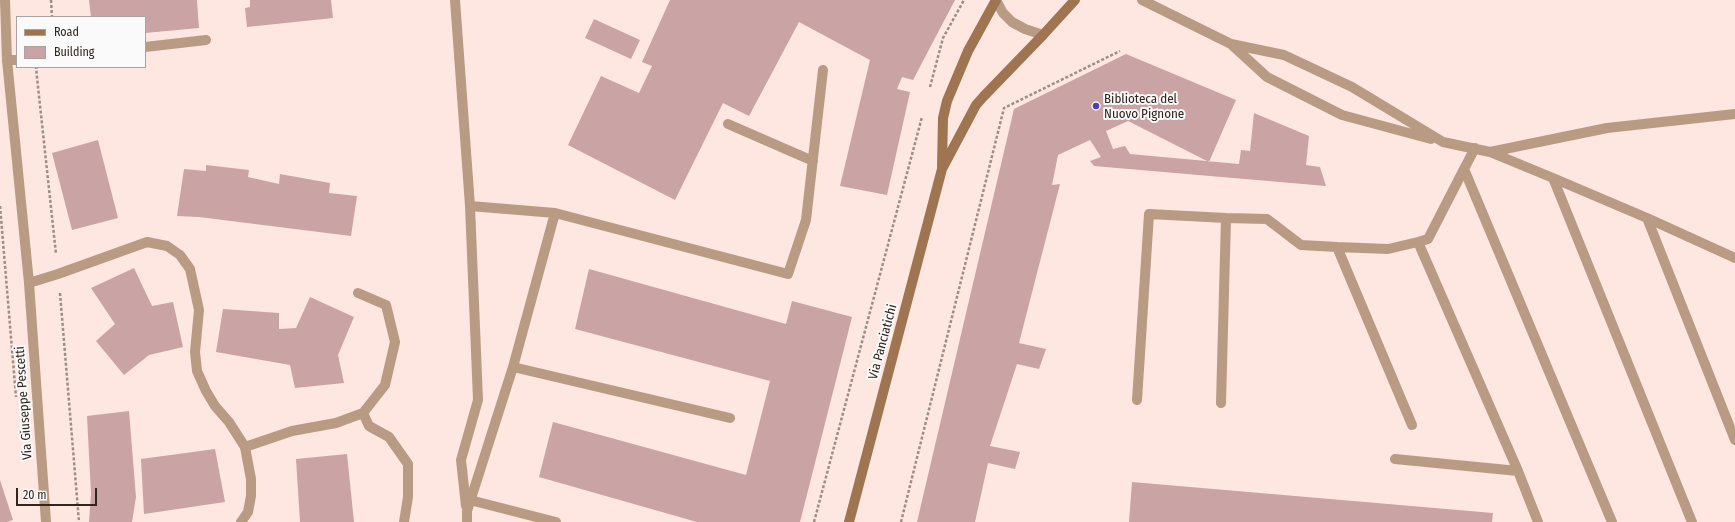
<!DOCTYPE html>
<style>
body{margin:0}
#map{position:relative;width:1735px;height:522px;overflow:hidden;background:#fee7e0;font-family:"Fira Sans Condensed",sans-serif}
canvas{display:block}
.legend{position:absolute;left:16px;top:16px;width:130px;height:52px;box-sizing:border-box;background:#f9faf9;border:1px solid #a9a4a2;margin:0;padding:5px 7px;list-style:none;font-size:12px;color:#32241f}
.legend li{display:flex;align-items:center;gap:8px;height:20px}
.legend b{width:20px;border:1px solid #a9a4a2}
.scale{position:absolute;left:16px;top:488px;width:81px;height:18px;box-sizing:border-box;border:2px solid #32241f;border-top:0;padding-left:5px;font-size:12px;line-height:14px;white-space:nowrap;color:#32241f;-webkit-text-stroke:3px #f9faf9;paint-order:stroke}
</style>
<div id="map">
<canvas width="1735" height="522"></canvas>
<ul class="legend">
<li><b style="height:5px;background:#9f7451"></b>Road</li>
<li><b style="height:11px;background:#caa3a5"></b>Building</li>
</ul>
<div class="scale">20 m</div>
</div>
<script>
const g = document.querySelector('canvas').getContext('2d');
g.lineJoin = 'round';
function fill(path, color) { g.fillStyle = color; g.fill(path, 'evenodd'); }
const toPath = rows => new Path2D(rows.map(r => 'M' + r).join(''));
function stroke(path, color, width, dash) { g.strokeStyle = color; g.lineWidth = width; g.lineCap = dash ? 'butt' : 'round'; g.setLineDash(dash || []); g.stroke(path); }
function label(font, color, halo, rows, align = 'center') {
  g.font = font + ' "Fira Sans Condensed",sans-serif'; g.lineWidth = 4; g.setLineDash([]); g.textBaseline = 'middle'; g.strokeStyle = halo; g.fillStyle = color; for (const [text, x, y, turn = 0] of rows) {
    g.save(); g.translate(x, y); g.rotate((+turn || 0) * Math.PI / 180); g.textAlign = isNaN(turn) ? turn : align; if (halo) g.strokeText(text, 0, 0); g.fillText(text, 0, 0); g.restore();
  }
}
fill(toPath([
 [89,0,197,0,199,28,145,33,145,17,91,17],
 [250,0,331,0,333,18,247,27,245,8,250,7],
 [670,0,955,0,913,80,902,77,897,89,910,92,887,195,840,186,870,60,799,22,749,116,723,103,675,200,568,145,601,76,639,93,652,66,642,62],
 [594,19,640,40,631,59,585,38],
 [1126,54,1236,100,1209,162,1128,121,1106,131,1113,149,1125,146,1130,154,1239,164,1241,150,1250,151,1254,113,1309,136,1306,165,1320,167,1326,186,1094,166,1090,161,1101,157,1090,140,1058,155,1052,185,1060,184,1019,343,1046,349,1039,369,1017,364,990,446,1020,452,1015,469,988,463,975,522,917,522,1014,109],
 [98,140,118,218,72,230,52,153],
 [206,165,249,170,248,177,279,184,280,174,330,183,329,193,357,196,351,236,199,217,177,216,184,169,206,171],
 [134,268,152,306,173,302,183,347,149,355,124,375,96,341,115,324,91,288],
 [589,269,786,324,792,301,852,317,800,522,697,522,539,477,553,422,746,475,770,381,575,329],
 [310,297,354,317,338,355,344,383,295,388,290,365,216,352,223,309,279,313,279,329,296,328],
 [129,411,136,497,132,522,89,522,91,494,87,416],
 [215,449,225,502,144,514,141,459],
 [347,454,354,522,300,522,296,459],
 [0,480,13,520,7,522,0,522],
 [1132,482,1493,513,1492,522,1129,522]
]), '#caa3a5');
stroke(toPath([
 [51,0,52,17],
 [38,67,36,68,56,254],
 [930,87,943,38,964,0],
 [0,206,16,397],
 [60,293,79,522],
 [814,522,922,117],
 [901,522,1004,108,1120,51]
]), '#9f8c86', 2.5, [3, 2]);
stroke(toPath([
 [455,0,470,206],
 [1142,0,1231,44,1284,55,1352,87,1443,142,1490,152,1553,178,1692,522],
 [1232,45,1267,77,1342,115,1431,139],
 [145,47,206,40],
 [7,60,17,60],
 [728,124,813,161],
 [1490,152,1607,128,1735,114],
 [1464,169,1475,148],
 [1553,178,1647,218,1735,440],
 [1226,218,1267,219,1301,245,1337,247,1412,425],
 [1647,218,1735,258],
 [1418,242,1428,239,1464,169,1612,522],
 [1337,247,1388,249,1418,242,1518,471],
 [513,367,730,418],
 [1137,400,1149,214,1226,218,1221,403],
 [363,413,369,426,389,437,408,464,408,497,404,522],
 [245,447,292,431,336,423,363,413,385,385,395,342,386,305,358,293],
 [1395,459,1518,471,1538,522],
 [470,500,556,522],
 [466,506,461,460,478,400,470,206,555,213],
 [467,522,467,511,513,367,555,213,788,274,806,220,823,70]
]), '#b99b84', 10);
stroke(toPath([
 [5,0,7,60,29,283,46,522],
 [996,0,1003,13,1012,22,1025,29,1043,35],
 [29,283,58,274,147,242,167,246,180,255,190,269,199,310,195,352,197,371,206,391,215,406,229,422,245,447,251,479,251,496,248,512,241,522]
]), '#b99b84', 10);
stroke(toPath([
 [942,167,943,118,947,101,968,51,996,0],
 [849,522,942,169,976,105,984,96,1043,35,1075,0]
]), '#9f7451', 10);
for (const [x, y, r, color] of [
 [1096,106,4,"#4d3fb6"]
]) { const dot = new Path2D(); dot.arc(x, y, r, 0, 2 * Math.PI); g.fillStyle = color; g.fill(dot); stroke(dot, '#f9faf9', 1.5); }
label('13px', '#32241f', '#f9faf9', [
 ["Biblioteca del",1104,99],
 ["Nuovo Pignone",1104,114]
], 'left');
label('13px', '#32241f', '#f9faf9', [
 ["Via Panciatichi",883,342,-75],
 ["Via Giuseppe Pescetti",24,403,-94]
]);
</script>
